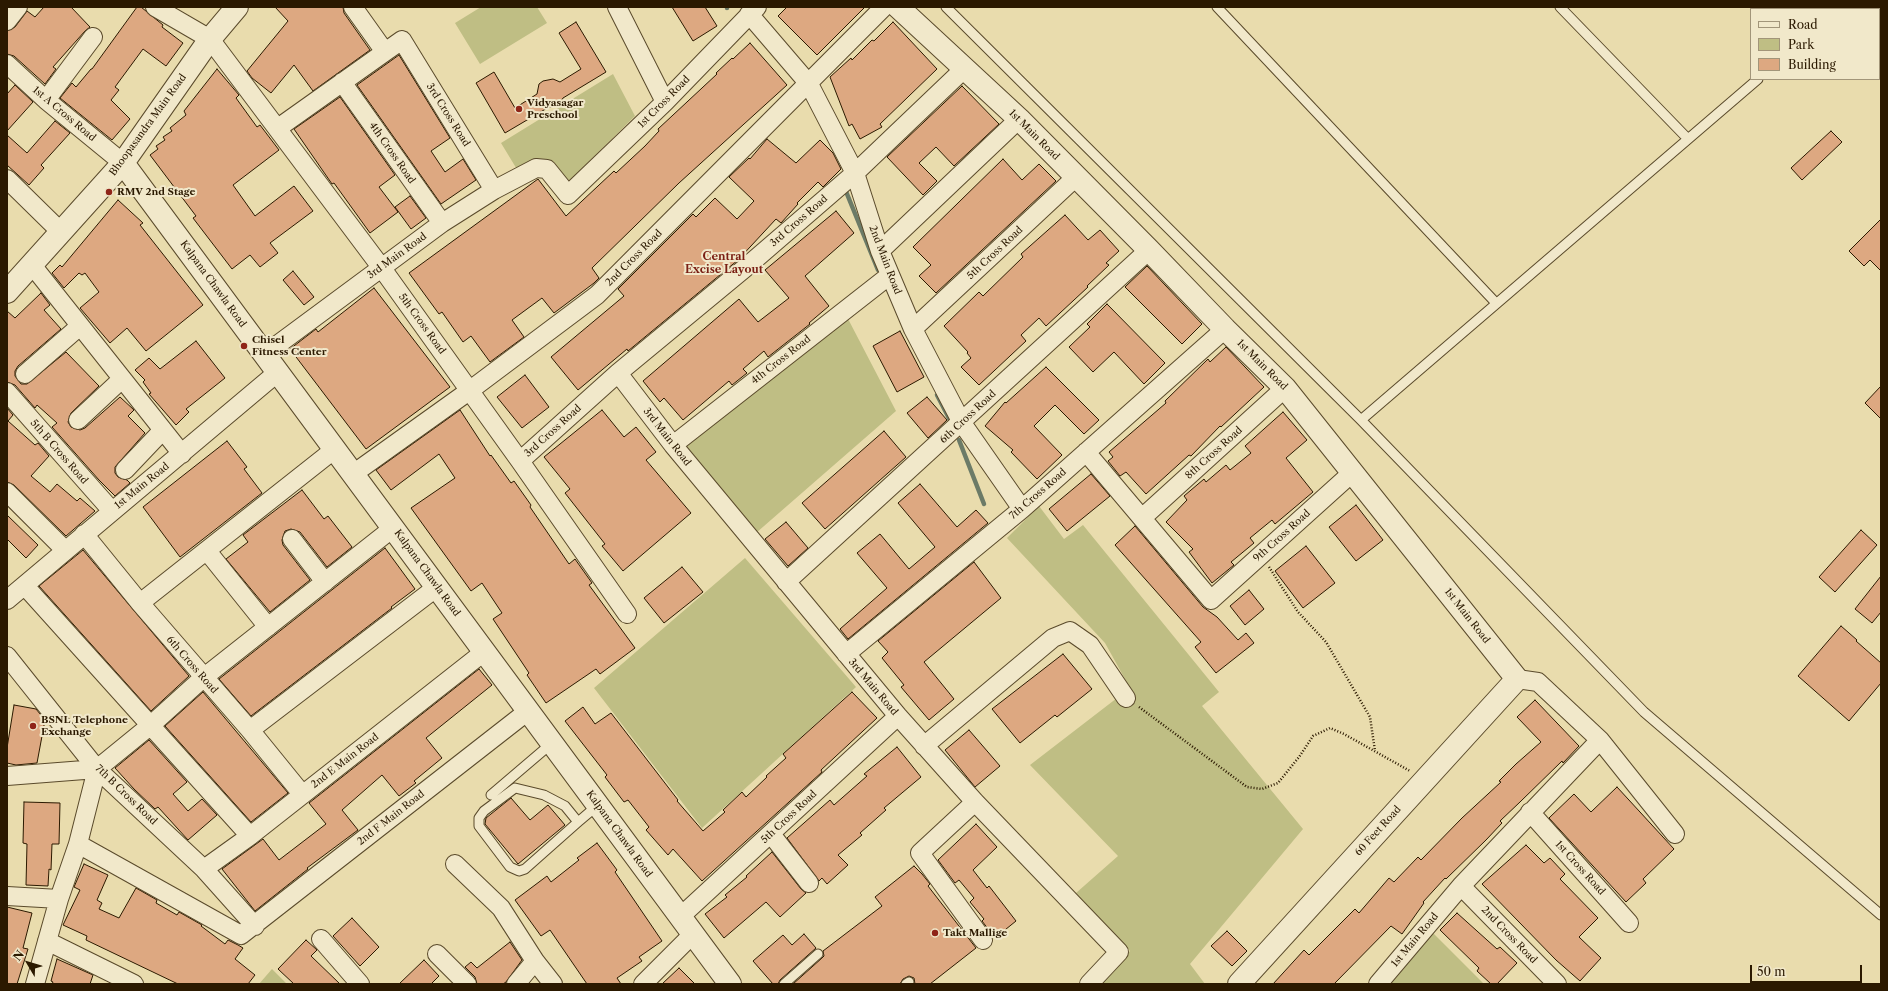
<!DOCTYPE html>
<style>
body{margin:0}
#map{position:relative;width:1888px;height:991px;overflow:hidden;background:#e9dcad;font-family:"Libre Caslon Text",serif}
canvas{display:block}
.frame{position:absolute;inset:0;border:8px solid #2b1900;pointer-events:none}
.legend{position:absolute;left:1750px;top:8px;width:130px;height:72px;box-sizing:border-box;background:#f1e8ca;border:1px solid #a29579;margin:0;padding:5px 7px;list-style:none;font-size:12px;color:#2b1900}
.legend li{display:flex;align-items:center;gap:8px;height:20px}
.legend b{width:20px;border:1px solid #a29579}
.north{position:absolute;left:8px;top:943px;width:40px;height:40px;-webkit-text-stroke:3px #f1e8ca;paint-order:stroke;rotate:308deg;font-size:11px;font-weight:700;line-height:16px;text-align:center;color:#2b1900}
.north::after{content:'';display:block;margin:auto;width:14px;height:18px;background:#2b1900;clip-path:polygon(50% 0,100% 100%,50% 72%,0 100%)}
.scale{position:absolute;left:1750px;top:965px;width:112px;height:18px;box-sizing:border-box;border:2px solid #2b1900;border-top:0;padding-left:5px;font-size:12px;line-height:14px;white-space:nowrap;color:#2b1900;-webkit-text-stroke:3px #f1e8ca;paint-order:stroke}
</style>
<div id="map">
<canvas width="1888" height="991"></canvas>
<div class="frame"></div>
<ul class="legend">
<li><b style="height:5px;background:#f1e8ca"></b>Road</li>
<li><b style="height:11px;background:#bfbe84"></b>Park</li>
<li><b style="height:11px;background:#dda881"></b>Building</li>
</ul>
<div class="north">N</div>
<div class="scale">50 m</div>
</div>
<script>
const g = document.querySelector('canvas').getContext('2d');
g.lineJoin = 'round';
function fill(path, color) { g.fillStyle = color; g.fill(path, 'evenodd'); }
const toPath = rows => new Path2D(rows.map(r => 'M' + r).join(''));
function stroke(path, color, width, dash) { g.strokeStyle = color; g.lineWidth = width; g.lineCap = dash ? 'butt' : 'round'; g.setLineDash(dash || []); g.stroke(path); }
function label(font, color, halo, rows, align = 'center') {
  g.font = font + ' "Libre Caslon Text",serif'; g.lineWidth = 4; g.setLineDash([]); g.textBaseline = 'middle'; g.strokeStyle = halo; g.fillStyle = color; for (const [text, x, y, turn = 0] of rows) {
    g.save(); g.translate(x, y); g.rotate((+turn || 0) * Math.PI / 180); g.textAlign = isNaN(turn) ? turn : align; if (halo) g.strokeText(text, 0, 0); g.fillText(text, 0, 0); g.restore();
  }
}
fill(toPath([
 [481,7,537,7,547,23,480,64,455,23],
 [613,74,635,116,568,182,550,160,518,171,501,143],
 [846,315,896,411,756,533,684,444],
 [1039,506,1064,539,1083,525,1219,692,1202,706,1303,829,1190,964,1205,984,1102,984,1130,951,1076,893,1118,856,1030,765,1130,688,1105,643,1007,538],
 [745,558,856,687,702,828,594,688],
 [1433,933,1484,984,1391,984],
 [272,969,287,984,259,984]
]), '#bfbe84');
stroke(toPath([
 [727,7,727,8],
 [845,189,878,270],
 [937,395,950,420],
 [959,440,984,504]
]), '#6c7b67', 4.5);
const building = toPath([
 [44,7,71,7,90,27,85,31,53,67,56,69,45,84,14,56,7,54,7,31,15,27,27,11,35,17,44,7],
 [137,7,141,7,163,25,162,27,183,43,166,66,143,49,115,87,119,90,111,100,130,119,112,140,60,98,72,83,76,87,91,69,92,69,137,7],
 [275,7,343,7,344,13,370,50,313,91,294,65,271,93,252,78,247,71,288,21,275,7],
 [672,7,705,7,717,26,693,41,672,7],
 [787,7,865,7,817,55,778,16,787,7],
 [576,22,606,72,563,98,558,106,549,107,505,133,476,83,494,72,515,108,537,94,539,84,543,81,553,79,560,82,581,69,559,33,576,22],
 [893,22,937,69,880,124,882,127,860,139,852,124,849,126,830,77,851,58,852,60,872,40,874,41,893,22],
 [750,43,787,85,679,183,592,268,599,278,594,283,554,313,542,298,512,320,524,337,490,362,471,336,463,342,442,312,439,314,409,273,538,179,566,216,614,171,616,173,645,146,659,131,658,129,717,74,716,73,732,58,733,59,750,43],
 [399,55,450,138,431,151,445,172,463,159,476,180,441,204,357,85,399,55],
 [217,69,239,95,236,98,257,127,260,125,279,150,233,185,255,216,294,186,313,211,270,243,278,253,260,267,250,255,232,269,193,218,196,216,150,155,158,149,156,146,165,140,163,137,172,131,170,128,186,115,184,111,217,69],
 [15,85,33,102,7,131,7,94,15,85],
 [962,86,999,124,954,166,936,147,919,163,937,181,923,195,887,157,962,86],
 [340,97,395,175,379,187,398,212,370,233,334,183,332,184,294,129,340,97],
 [55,121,70,133,41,165,44,168,29,185,7,165,7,135,27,153,55,121],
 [1831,131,1842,142,1802,180,1791,168,1831,131],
 [767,139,796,163,820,140,833,153,841,169,823,187,818,182,797,203,798,204,781,223,776,219,738,260,628,351,627,349,578,390,551,357,624,296,618,289,693,214,696,217,715,198,737,219,754,201,729,177,749,158,750,159,767,139],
 [1003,159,1022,180,1039,164,1056,181,936,293,919,276,931,265,913,247,1003,159],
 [410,196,426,218,411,229,395,207,410,196],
 [118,200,143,223,140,225,203,305,146,351,127,328,110,343,80,308,99,292,85,273,82,275,79,273,64,288,52,273,60,265,62,267,118,200],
 [836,211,854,233,805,276,829,306,809,323,810,324,768,357,764,351,743,369,747,373,732,385,729,381,683,420,664,398,660,402,643,381,739,299,758,322,789,298,765,270,836,211],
 [1065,215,1088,240,1100,230,1119,251,1106,263,1109,265,1087,286,1088,287,1046,326,1039,318,1021,335,1026,341,979,385,961,367,971,358,967,353,968,352,944,326,979,292,983,296,1023,257,1021,254,1065,215],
 [1881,219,1881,271,1870,260,1864,266,1849,251,1881,219],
 [1147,266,1202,324,1182,344,1125,287,1147,266],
 [293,271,314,297,304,305,283,280,293,271],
 [374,288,450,387,366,449,290,349,316,329,318,332,374,288],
 [41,293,50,305,44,310,61,329,18,366,15,371,15,376,21,384,27,384,66,352,99,386,71,413,68,422,71,427,80,430,85,428,120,397,134,410,128,416,145,433,115,467,115,473,118,477,127,480,130,483,115,496,99,480,52,427,57,423,37,405,35,408,15,385,7,382,7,311,15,318,41,293],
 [1107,304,1165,363,1144,384,1114,352,1093,372,1069,347,1090,327,1087,324,1107,304],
 [900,331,924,377,897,392,873,346,900,331],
 [196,341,225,378,186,409,189,412,176,425,149,394,151,393,143,382,145,380,135,370,149,358,160,369,196,341],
 [1226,347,1264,387,1221,427,1220,426,1191,456,1189,455,1146,494,1126,472,1120,476,1108,461,1113,457,1109,452,1166,403,1165,401,1208,359,1210,362,1226,347],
 [1046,367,1099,420,1084,434,1055,405,1034,426,1062,455,1037,479,1011,452,1013,450,985,426,1005,402,1006,403,1046,367],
 [525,375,549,407,522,428,497,397,525,375],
 [1881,386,1881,419,1865,403,1881,386],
 [927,397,947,420,928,438,907,413,927,397],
 [7,408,13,415,8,421,35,445,38,443,49,456,31,476,50,492,57,484,77,501,80,498,95,511,66,536,14,485,7,482,7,408],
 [460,410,490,456,491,455,511,483,514,481,531,505,530,507,569,564,575,559,592,583,589,585,635,648,600,674,596,669,546,703,527,675,529,673,493,619,502,613,482,583,471,591,411,508,455,478,439,454,391,490,376,470,460,410],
 [602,410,624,437,636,427,656,452,646,460,691,513,623,571,602,546,605,544,565,493,570,489,544,457,602,410],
 [1283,412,1307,440,1286,458,1313,492,1275,524,1272,520,1250,538,1254,543,1231,562,1234,565,1212,583,1189,552,1193,549,1166,522,1187,500,1184,496,1204,479,1206,482,1226,465,1230,470,1251,453,1245,446,1283,412],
 [884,431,906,457,825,529,802,503,884,431],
 [227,441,247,467,244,469,262,493,180,557,143,507,227,441],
 [1091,474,1110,496,1067,531,1049,509,1091,474],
 [920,484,957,527,976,510,988,523,848,639,840,629,887,588,857,553,880,534,909,569,935,547,898,503,920,484],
 [302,490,324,519,328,516,352,547,327,567,300,532,291,529,285,531,282,540,283,545,310,580,270,612,226,559,248,542,243,535,302,490],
 [1356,505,1383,540,1356,561,1329,527,1356,505],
 [7,515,38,545,26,558,7,539,7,515],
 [786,522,808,548,788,566,765,539,786,522],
 [1135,526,1203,607,1217,617,1238,640,1246,633,1254,643,1216,673,1195,647,1201,642,1115,545,1135,526],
 [1861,530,1877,545,1835,592,1819,577,1861,530],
 [1306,546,1335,583,1303,608,1275,571,1306,546],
 [385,548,415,589,391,607,392,608,251,716,219,679,385,548],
 [83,550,189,676,151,711,39,586,83,550],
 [974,562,1001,598,924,662,954,699,929,720,901,687,904,685,882,658,888,652,878,641,974,562],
 [682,567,703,592,664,623,644,598,682,567],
 [1881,576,1881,612,1872,623,1855,609,1881,576],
 [1249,590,1264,609,1245,625,1230,606,1249,590],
 [1841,626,1857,640,1856,641,1881,663,1881,683,1849,721,1798,676,1841,626],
 [1063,654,1092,689,1057,717,1055,715,1020,743,992,709,1063,654],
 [479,669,492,685,426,738,442,758,414,781,416,783,399,796,382,775,342,810,358,830,307,868,308,869,255,911,222,869,263,839,279,860,326,824,309,803,479,669],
 [203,692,288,793,251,822,165,726,203,692],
 [852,692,877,718,821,770,822,772,702,881,673,849,668,855,646,830,649,827,628,800,624,802,605,777,607,775,565,721,583,707,595,724,611,713,678,800,677,801,703,831,725,812,723,810,742,792,746,797,767,777,766,776,786,758,783,754,852,692],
 [1535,700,1579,746,1563,763,1562,761,1520,802,1500,821,1502,823,1486,840,1446,879,1445,878,1423,902,1424,903,1402,934,1391,926,1334,984,1273,984,1304,950,1309,955,1355,909,1359,913,1389,878,1394,882,1418,857,1421,860,1462,818,1501,782,1499,781,1516,764,1541,742,1517,717,1535,700],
 [14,705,36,709,45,720,37,763,16,765,7,763,7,748,14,705],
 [969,730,1000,766,975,787,945,750,969,730],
 [149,740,187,782,173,794,188,811,202,799,217,815,188,840,158,807,155,809,134,789,115,768,149,740],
 [897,747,921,777,884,808,886,810,860,833,862,835,838,855,848,865,827,884,822,878,819,881,787,838,830,800,834,805,867,776,864,774,897,747],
 [1617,787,1674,849,1643,879,1646,883,1626,902,1549,818,1574,794,1591,812,1617,787],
 [511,798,530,820,548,805,565,825,518,864,485,824,486,818,511,798],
 [24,802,60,803,59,844,52,844,51,870,49,869,48,886,26,885,27,844,23,843,24,802],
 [976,824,997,847,973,870,987,888,989,886,1016,921,995,938,982,921,984,919,970,902,974,898,959,880,955,883,938,860,976,824],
 [597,843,617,870,615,872,662,941,639,957,642,961,617,978,621,984,587,984,550,930,541,936,515,900,547,876,551,882,579,860,577,858,597,843],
 [1526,845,1544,863,1550,858,1565,874,1560,879,1598,918,1579,937,1601,958,1580,981,1556,960,1482,884,1526,845],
 [772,852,801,889,806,893,780,917,766,902,724,938,705,914,727,897,725,895,747,877,746,876,772,852],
 [84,864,108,875,97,900,102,903,99,909,119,918,136,888,157,900,156,903,177,915,179,912,202,925,201,926,225,944,228,940,238,945,243,948,235,959,255,975,248,984,178,984,86,940,87,936,63,925,80,890,74,887,84,864],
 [914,866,922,874,930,884,928,886,976,948,930,984,915,984,914,978,909,976,903,979,900,984,793,984,822,958,824,956,823,951,882,906,875,897,914,866],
 [7,907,32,913,23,948,28,949,17,984,7,984,7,907],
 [1457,913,1497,949,1500,947,1517,963,1497,984,1491,984,1477,971,1479,968,1440,930,1457,913],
 [352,918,379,947,360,966,333,936,352,918],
 [1227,931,1247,951,1232,966,1211,946,1227,931],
 [804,934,816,948,780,980,778,984,773,984,753,961,783,935,792,945,804,934],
 [306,940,317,950,311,956,340,984,294,984,278,969,306,940],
 [510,942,522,960,506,982,503,984,477,984,475,977,465,967,471,962,477,968,510,942],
 [57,959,93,975,90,984,52,984,53,982,51,981,57,959],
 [424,960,439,976,431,984,399,984,424,960],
 [679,968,695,984,662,984,679,968]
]);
fill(building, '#dda881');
stroke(building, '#2b1900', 1);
const service = toPath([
 [946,7,1361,420,1644,712,1881,915],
 [1217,7,1496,303],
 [1560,7,1688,139],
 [1840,9,1842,7],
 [1361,420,1758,79],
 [491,795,552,743],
 [578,822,565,806,544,795,515,788,484,811,479,818,479,826,510,867,519,871,525,869,578,822,598,805],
 [784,984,818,954],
 [906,984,909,982]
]);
const minor = toPath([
 [155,7,210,39,381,267,520,461,627,614],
 [353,7,385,52,402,40,494,190],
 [617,7,665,102],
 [749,14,809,84,855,173,880,251,913,329,962,423,1022,509],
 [7,21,18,7],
 [7,64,46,100,123,163],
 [342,82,442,223],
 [46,100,93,37],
 [278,128,385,52],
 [7,179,61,232],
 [880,251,1019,119],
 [32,265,182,454],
 [913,329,1076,177],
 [265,354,442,223,494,190,536,168,547,169,568,195,665,102,757,7],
 [618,373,673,445,898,716,975,802,1119,952,1089,984],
 [25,374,80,326],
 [7,392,112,511],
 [78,420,122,379],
 [673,445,890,275],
 [1086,452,1211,600,1353,472],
 [520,461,618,373,745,268,855,173,964,69],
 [125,470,163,430],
 [353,474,469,391,597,295,884,7],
 [7,492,65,550],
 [1142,518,1285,388],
 [84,534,140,603,250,730,302,794],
 [292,539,325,582],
 [207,551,268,627],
 [786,582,1149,250],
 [25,586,250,836],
 [7,600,278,372],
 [140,603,335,449],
 [846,654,1022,509,1225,329],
 [7,656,97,769,204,869,255,926],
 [1517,679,1538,682,1600,740,1675,834],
 [250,730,437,587],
 [924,746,1053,638,1070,631,1090,645,1126,698],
 [7,776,97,769,151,725,203,678,393,528],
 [975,802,920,853,983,940],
 [1530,812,1629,923],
 [771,834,809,883],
 [78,844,241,935,528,711],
 [455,864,501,908,535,961,553,984],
 [204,869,250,836,484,652],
 [1461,886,1557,984],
 [7,896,59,899],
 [680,917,898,716],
 [321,939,360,984],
 [47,941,134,984],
 [437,954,467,984],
 [35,984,59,899,78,844,97,769],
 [516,984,535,961],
 [643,984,693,934],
 [1378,984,1461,886,1600,740]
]);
const tertiary = toPath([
 [898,7,1019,119,1149,250,1225,329,1285,388,1517,679,1239,984],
 [123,163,730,984],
 [7,292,123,163,210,39,237,7]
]);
stroke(service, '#5a4a2b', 11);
stroke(minor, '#5a4a2b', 20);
stroke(tertiary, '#5a4a2b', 24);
stroke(toPath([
 [1269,567,1298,612,1326,642,1370,717,1375,751],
 [1139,707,1247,787,1262,789,1278,783,1299,757,1313,736,1330,728,1344,734,1410,771]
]), '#2b1900', 2.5, [1, 2]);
stroke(service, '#f1e8ca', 9);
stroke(minor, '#f1e8ca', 18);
stroke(tertiary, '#f1e8ca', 22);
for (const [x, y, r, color] of [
 [519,109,4,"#8f2418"],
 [109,192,4,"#8f2418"],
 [244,346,4,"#8f2418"],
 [33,726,4,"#8f2418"],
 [935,933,4,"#8f2418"]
]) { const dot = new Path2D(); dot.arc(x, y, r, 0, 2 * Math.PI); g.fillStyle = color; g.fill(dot); stroke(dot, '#f1e8ca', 1.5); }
label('10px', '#2b1900', '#f1e8ca', [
 ["1st Cross Road",664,102,-45],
 ["1st A Cross Road",64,114,40],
 ["3rd Cross Road",448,115,58],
 ["Bhoopasandra Main Road",148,125,-54],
 ["1st Main Road",1034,135,45],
 ["4th Cross Road",392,153,55],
 ["3rd Cross Road",799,221,-41],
 ["5th Cross Road",995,253,-43],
 ["3rd Main Road",397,256,-36],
 ["2nd Cross Road",634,258,-45],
 ["2nd Main Road",885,260,69],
 ["Kalpana Chawla Road",213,284,54],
 ["5th Cross Road",422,324,54],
 ["4th Cross Road",781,360,-38],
 ["1st Main Road",1262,365,45],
 ["6th Cross Road",968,417,-43],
 ["3rd Cross Road",553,431,-42],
 ["3rd Main Road",667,437,52],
 ["5th B Cross Road",59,452,49],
 ["8th Cross Road",1214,453,-42],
 ["1st Main Road",142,486,-39],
 ["7th Cross Road",1038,494,-41],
 ["9th Cross Road",1282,536,-42],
 ["Kalpana Chawla Road",427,573,54],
 ["1st Main Road",1467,616,52],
 ["6th Cross Road",192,665,49],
 ["3rd Main Road",873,687,50],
 ["2nd E Main Road",345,761,-38],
 ["7th B Cross Road",126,795,44],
 ["5th Cross Road",789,817,-43],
 ["2nd F Main Road",391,818,-38],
 ["60 Feet Road",1378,831,-48],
 ["Kalpana Chawla Road",619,834,54],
 ["1st Cross Road",1580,868,48],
 ["2nd Cross Road",1509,935,46],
 ["1st Main Road",1415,940,-50]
]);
label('bold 10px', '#2b1900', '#f1e8ca', [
 ["Vidyasagar",527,103],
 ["Preschool",527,115],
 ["RMV 2nd Stage",117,192],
 ["Chisel",252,340],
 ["Fitness Center",252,352],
 ["BSNL Telephone",41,720],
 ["Exchange",41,732],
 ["Takt Mallige",943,933]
], 'left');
label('bold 11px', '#7a1f14', '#f1e8ca', [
 ["Central",724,257],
 ["Excise Layout",724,270]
]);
</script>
